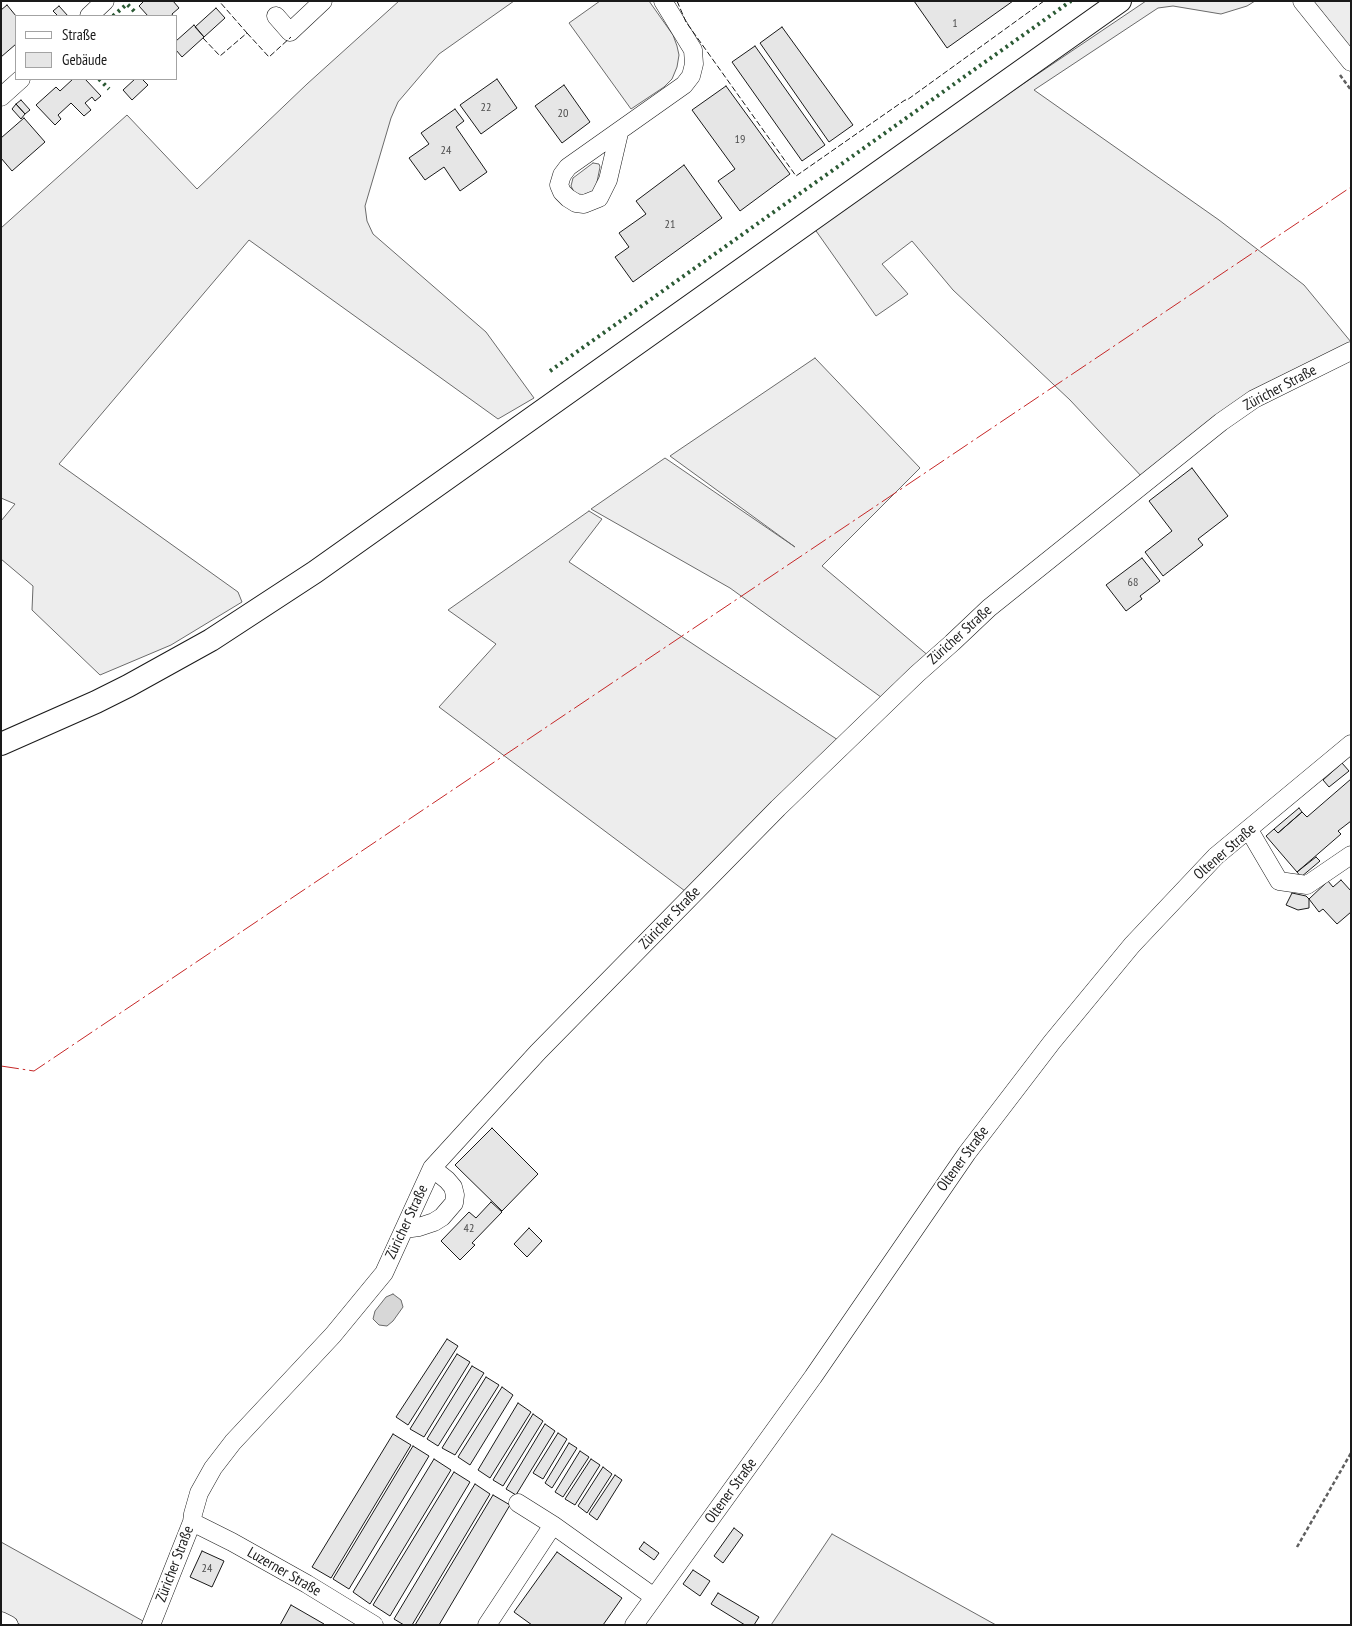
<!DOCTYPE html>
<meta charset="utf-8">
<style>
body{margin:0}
#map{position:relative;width:1352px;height:1626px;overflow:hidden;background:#fff;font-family:"PT Sans Narrow",sans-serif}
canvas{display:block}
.frame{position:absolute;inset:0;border:2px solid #1a1a1a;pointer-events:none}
.legend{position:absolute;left:15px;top:15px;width:162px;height:65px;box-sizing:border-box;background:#fff;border:1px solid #a3a3a3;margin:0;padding:6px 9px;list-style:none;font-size:15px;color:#1a1a1a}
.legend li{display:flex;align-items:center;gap:10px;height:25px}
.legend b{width:25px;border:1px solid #a3a3a3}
</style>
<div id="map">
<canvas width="1352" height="1626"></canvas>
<div class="frame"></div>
<ul class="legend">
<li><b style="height:6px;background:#fff"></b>Straße</li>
<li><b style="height:14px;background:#e6e6e6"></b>Gebäude</li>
</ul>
</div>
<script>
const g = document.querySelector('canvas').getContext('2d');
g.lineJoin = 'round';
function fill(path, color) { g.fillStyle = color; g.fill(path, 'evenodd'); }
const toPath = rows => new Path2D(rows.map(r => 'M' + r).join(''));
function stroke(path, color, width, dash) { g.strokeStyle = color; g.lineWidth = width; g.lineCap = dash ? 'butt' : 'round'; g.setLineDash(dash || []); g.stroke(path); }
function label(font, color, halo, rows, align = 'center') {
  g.font = font + ' "PT Sans Narrow",sans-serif'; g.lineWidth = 4; g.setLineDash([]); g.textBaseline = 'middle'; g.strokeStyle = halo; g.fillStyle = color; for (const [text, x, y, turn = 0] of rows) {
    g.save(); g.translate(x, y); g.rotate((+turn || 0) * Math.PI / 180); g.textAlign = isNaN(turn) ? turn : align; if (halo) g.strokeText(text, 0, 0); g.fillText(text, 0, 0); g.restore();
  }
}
const built = toPath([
 [399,1,514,1,439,54,398,102,391,118,365,206,367,221,373,234,486,332,534,398,498,419,249,240,59,464,238,592,242,602,171,645,100,675,32,610,33,586,1,559,1,521,15,504,1,498,1,228,127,115,197,189,307,84,399,1],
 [600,1,649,1,673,35,677,46,679,55,677,67,672,79,664,87,631,109,569,23,600,1],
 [1146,1,1255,1,1247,6,1221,14,1173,6,1158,8,1034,90,1219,220,1304,285,1351,342,1351,344,1143,478,1070,400,953,290,912,241,882,264,908,294,876,316,814,228,968,121,1146,1],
 [1310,1,1351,1,1351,51,1310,1],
 [593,163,599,164,600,167,596,187,594,191,584,197,574,192,571,186,573,178,593,163],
 [815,358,920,468,822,566,930,657,885,700,730,588,591,509,665,458,795,547,670,456,815,358],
 [589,511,602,519,569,562,841,742,689,894,439,707,496,644,448,610,589,511],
 [832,1534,996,1625,771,1625,832,1534],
 [1,1542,143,1621,141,1625,21,1625,1,1615,1,1542]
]);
fill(built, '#ededed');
stroke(built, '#6a6a6a', 1);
const water = toPath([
 [393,1294,401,1300,403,1307,393,1321,387,1326,379,1325,373,1319,375,1311,386,1297,393,1294]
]);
fill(water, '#d7d7d7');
stroke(water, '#6a6a6a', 1);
const building = toPath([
 [144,1,173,1,179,8,172,14,173,16,148,16,139,6,144,1],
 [914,1,1013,1,947,48,914,1],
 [7,5,16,16,16,44,1,57,1,10,7,5],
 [59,6,68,16,58,16,53,11,59,6],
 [216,8,225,18,204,37,195,27,216,8],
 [194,25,204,37,182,57,176,50,176,41,194,25],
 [782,27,853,125,829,142,760,43,782,27],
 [755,46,825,145,802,161,732,62,755,46],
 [73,79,85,79,101,96,95,101,92,97,85,103,91,110,84,116,71,103,58,115,61,119,55,125,36,105,56,87,60,91,73,79],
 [135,79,142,79,148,85,132,100,123,90,135,79],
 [497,79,517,108,481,134,460,105,497,79],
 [564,85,590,122,562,143,535,106,564,85],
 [726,86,790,174,740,211,718,181,735,169,692,110,726,86],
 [21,100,30,110,25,114,16,104,21,100],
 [16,104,25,114,21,119,12,109,16,104],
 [455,109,464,121,456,127,487,172,460,191,444,167,425,180,409,158,429,144,421,133,455,109],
 [24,118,45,142,12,171,1,158,1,138,24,118],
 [684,165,722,218,633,282,615,257,629,247,619,233,646,214,636,201,684,165],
 [1192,468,1228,516,1198,539,1203,545,1163,576,1145,552,1172,531,1149,501,1192,468],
 [1142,558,1160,581,1140,596,1142,599,1126,611,1106,585,1142,558],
 [1342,763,1349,771,1329,787,1323,780,1342,763],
 [1351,779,1351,821,1338,831,1341,834,1297,872,1266,836,1274,829,1278,833,1302,812,1307,817,1351,779],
 [1299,808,1302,812,1278,833,1274,829,1299,808],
 [1316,857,1320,861,1301,877,1297,872,1316,857],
 [1341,880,1351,891,1351,912,1337,924,1323,909,1319,912,1309,899,1328,881,1333,887,1341,880],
 [1292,893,1306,896,1309,899,1309,908,1298,910,1286,905,1292,893],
 [492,1128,538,1174,502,1211,455,1165,492,1128],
 [491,1202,502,1212,472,1243,475,1245,460,1260,441,1241,469,1212,476,1218,491,1202],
 [529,1228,542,1241,527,1257,514,1244,529,1228],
 [447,1339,458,1346,408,1425,396,1417,447,1339],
 [457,1354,470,1362,424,1437,410,1429,457,1354],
 [472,1366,484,1373,438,1446,427,1439,472,1366],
 [486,1377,499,1385,455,1455,442,1448,486,1377],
 [502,1387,513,1395,470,1465,458,1457,502,1387],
 [518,1403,531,1412,490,1478,478,1470,518,1403],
 [533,1414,543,1421,503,1486,493,1480,533,1414],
 [545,1424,555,1431,516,1495,506,1489,545,1424],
 [558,1433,567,1439,543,1479,533,1473,558,1433],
 [393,1434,411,1445,331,1578,312,1567,393,1434],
 [569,1443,577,1448,552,1488,545,1483,569,1443],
 [413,1446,429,1456,349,1589,333,1579,413,1446],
 [580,1451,589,1457,563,1497,555,1492,580,1451],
 [434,1459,451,1470,370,1604,353,1592,434,1459],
 [591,1459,600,1465,575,1505,565,1499,591,1459],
 [603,1467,612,1474,587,1513,578,1506,603,1467],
 [454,1472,470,1482,390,1616,373,1605,454,1472],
 [615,1475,622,1480,597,1520,589,1514,615,1475],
 [475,1484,490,1494,412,1625,404,1625,394,1619,475,1484],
 [493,1495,510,1505,439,1625,415,1625,493,1495],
 [734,1528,743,1535,723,1563,714,1556,734,1528],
 [644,1542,659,1553,654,1560,639,1549,644,1542],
 [202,1551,224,1561,212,1587,190,1577,202,1551],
 [557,1552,622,1598,603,1625,532,1625,514,1612,557,1552],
 [693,1570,710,1581,700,1596,683,1584,693,1570],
 [718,1593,759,1617,754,1625,745,1625,711,1604,718,1593],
 [291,1605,324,1624,323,1625,280,1625,291,1605]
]);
fill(building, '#e6e6e6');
stroke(building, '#1a1a1a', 1);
const minor = toPath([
 [1302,1,1351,62],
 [89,16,105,1],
 [276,16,290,32,323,1],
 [1,97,21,79],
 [619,133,608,180,599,198,584,204,576,203,568,198,562,192,559,185,562,175,568,167,684,85,691,76,694,64,693,50,663,1],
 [1249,830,1279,881,1307,885,1351,855],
 [404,1229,419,1227,434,1222,442,1217,454,1203,455,1195,453,1187,447,1180,432,1168],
 [518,1503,553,1525],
 [192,1522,232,1542,307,1584,374,1625],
 [1,1621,9,1625],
 [151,1625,192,1522,193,1514,199,1493,213,1468,233,1442,333,1335,384,1273,432,1168,538,1052,778,808,917,674,952,643,989,608,1221,422,1254,399,1351,351],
 [487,1625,553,1525,654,1597],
 [634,1625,813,1377,967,1153,1052,1042,1132,945,1216,856,1351,744]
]);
const major = toPath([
 [1,744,96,702,128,686,211,640,315,572,1120,1]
]);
stroke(minor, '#1a1a1a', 19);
stroke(major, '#1a1a1a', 24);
stroke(toPath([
 [1340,75,1351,90],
 [1297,1547,1351,1453]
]), '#5f5f5f', 2.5, [4, 2.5]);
stroke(minor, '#fff', 18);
stroke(major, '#fff', 22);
stroke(toPath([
 [113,16,127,4,136,13],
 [99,79,109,89],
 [550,371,1071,1]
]), '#2b5a34', 4, [2.5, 4]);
stroke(toPath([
 [677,1,686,22,796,176,905,100,907,100,1044,1],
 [247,33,269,57,291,37],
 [203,38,220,56,247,33,219,1]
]), '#1a1a1a', 1, [6, 2.5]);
stroke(toPath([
 [1,1066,34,1071,1351,187]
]), '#c62828', 1, [18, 4, 2.5, 4]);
label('12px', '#4d4d4d', null, [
 ["1",955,24],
 ["22",486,108],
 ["20",563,114],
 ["19",740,140],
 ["24",446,151],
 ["21",670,225],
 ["68",1133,583],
 ["42",469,1229],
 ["24",207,1569]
]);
label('15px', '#1a1a1a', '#fff', [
 ["Züricher Straße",1280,388,-28],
 ["Züricher Straße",960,635,-42],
 ["Oltener Straße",1225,852,-41],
 ["Züricher Straße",670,918,-46],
 ["Oltener Straße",963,1159,-54],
 ["Züricher Straße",407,1222,-65],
 ["Oltener Straße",731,1491,-54],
 ["Züricher Straße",175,1564,-69],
 ["Luzerner Straße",284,1572,30]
]);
</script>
